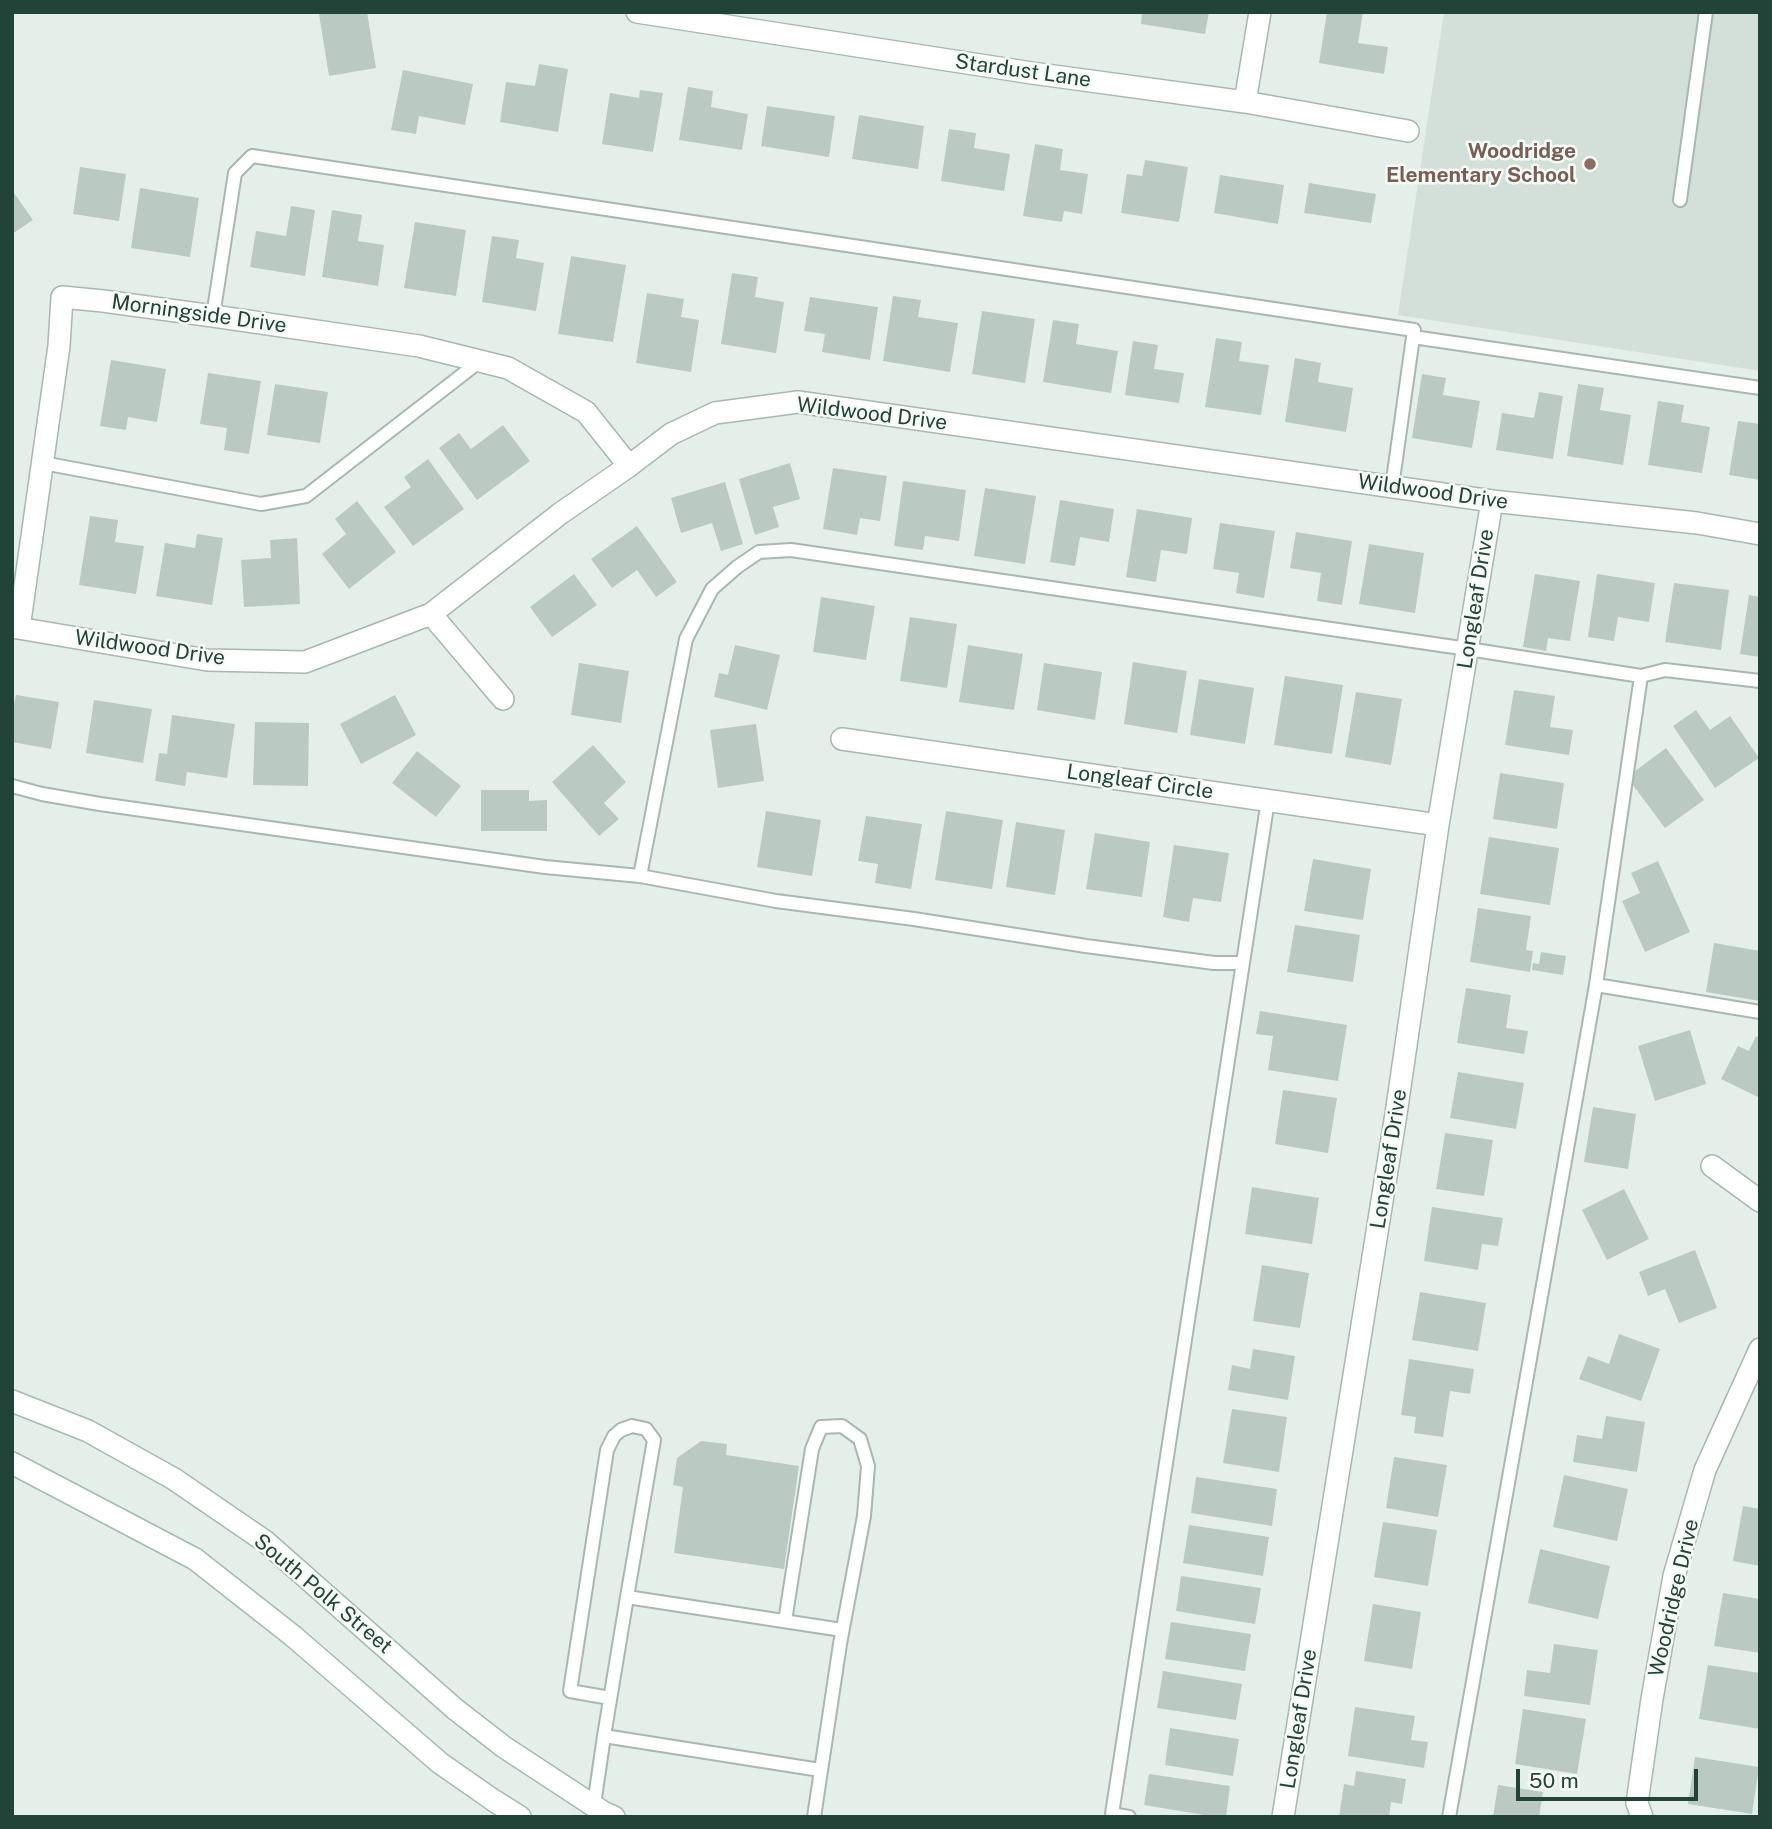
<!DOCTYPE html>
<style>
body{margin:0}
#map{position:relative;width:1772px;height:1829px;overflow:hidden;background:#e5efea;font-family:"Public Sans",sans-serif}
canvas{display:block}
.frame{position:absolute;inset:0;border:14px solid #224338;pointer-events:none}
.scale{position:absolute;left:1516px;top:1769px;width:182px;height:32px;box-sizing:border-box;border:4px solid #224338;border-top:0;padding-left:9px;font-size:21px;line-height:24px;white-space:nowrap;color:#224338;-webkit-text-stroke:5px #f6fbf8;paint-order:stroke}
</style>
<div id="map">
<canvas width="1772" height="1829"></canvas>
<div class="frame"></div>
<div class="scale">50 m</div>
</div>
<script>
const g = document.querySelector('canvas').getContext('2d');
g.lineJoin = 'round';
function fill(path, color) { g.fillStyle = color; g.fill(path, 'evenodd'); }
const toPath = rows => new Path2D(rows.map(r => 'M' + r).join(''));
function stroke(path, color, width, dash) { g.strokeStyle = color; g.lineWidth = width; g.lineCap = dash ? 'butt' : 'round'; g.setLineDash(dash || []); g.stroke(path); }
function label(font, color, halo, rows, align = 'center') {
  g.font = font + ' "Public Sans",sans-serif'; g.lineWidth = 5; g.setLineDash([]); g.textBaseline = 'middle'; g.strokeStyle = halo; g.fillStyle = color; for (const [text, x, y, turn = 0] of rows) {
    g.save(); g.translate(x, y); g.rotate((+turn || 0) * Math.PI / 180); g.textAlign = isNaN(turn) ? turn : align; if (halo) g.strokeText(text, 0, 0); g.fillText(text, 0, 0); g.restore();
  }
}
fill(toPath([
 [1444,12,1760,12,1760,371,1398,315]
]), '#d3dfd9');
fill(toPath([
 [331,12,367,12,376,68,329,76,319,14],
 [1142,12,1209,12,1205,34,1141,24],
 [1327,12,1363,12,1358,43,1388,47,1384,74,1319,63],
 [539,64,568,69,558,132,500,122,506,82,535,86],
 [403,70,473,84,465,125,419,116,416,134,391,130],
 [688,87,713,91,711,107,748,114,742,150,679,140],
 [640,90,663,93,653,152,602,144,610,93,639,98],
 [767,106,835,116,829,157,761,146],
 [859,115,924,126,918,169,852,159],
 [949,129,976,133,974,148,1010,154,1004,191,941,181],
 [1035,144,1063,149,1060,170,1088,174,1082,214,1064,211,1062,222,1023,216],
 [1145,160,1188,167,1179,222,1121,213,1127,174,1142,176],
 [80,167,126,174,119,221,73,214],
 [1220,175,1284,185,1278,224,1214,213],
 [1309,183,1376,194,1371,223,1304,213],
 [140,188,199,198,190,257,131,248],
 [12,190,33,220,12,234],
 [291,206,315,210,305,276,250,267,256,231,286,236],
 [332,210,362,215,358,241,384,245,378,286,322,277],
 [415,222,466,230,456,296,404,288],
 [492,236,519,240,516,258,544,263,536,311,482,302],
 [571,256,626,265,613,342,558,334],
 [732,273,758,277,755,297,784,302,776,353,721,344],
 [647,293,684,299,681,317,699,320,691,372,636,363],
 [893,296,921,300,918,317,958,323,950,372,883,361],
 [810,297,878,307,870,360,822,352,825,334,804,331],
 [982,311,1035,319,1025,383,972,374],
 [1053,320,1079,324,1076,344,1118,351,1111,393,1043,382],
 [1216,338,1242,342,1239,361,1269,365,1261,415,1205,407],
 [1133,341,1158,345,1154,369,1184,373,1179,403,1125,395],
 [1295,358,1321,363,1318,382,1353,388,1346,432,1285,422],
 [111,360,166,369,157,422,128,417,126,430,100,426],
 [208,373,261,381,249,454,224,450,227,428,200,424],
 [1422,374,1446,378,1443,395,1480,401,1472,448,1412,438],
 [275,384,328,392,320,443,267,435],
 [1578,384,1604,388,1600,410,1631,415,1623,465,1567,456],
 [1539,392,1563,396,1553,459,1496,450,1502,413,1534,418],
 [1658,401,1684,405,1681,422,1710,427,1702,473,1648,465],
 [1738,421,1760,424,1760,480,1729,475],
 [503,425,530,461,477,500,439,448,459,433,471,449],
 [428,459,464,509,413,546,384,507,411,487,404,477],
 [790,463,800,499,773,507,779,527,755,535,739,479],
 [833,468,887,476,880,521,860,518,857,535,823,529],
 [903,481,966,490,959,541,925,536,923,550,894,546],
 [725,482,743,544,721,551,712,523,681,533,671,498],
 [985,488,1036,496,1025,564,974,556],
 [1060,500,1114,509,1109,542,1080,537,1075,566,1050,562],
 [357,501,396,552,349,589,322,554,346,534,335,519],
 [1137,509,1192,518,1187,554,1161,550,1156,582,1126,577],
 [90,516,118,520,115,542,144,546,136,594,79,585],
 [1220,523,1275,531,1264,598,1236,593,1239,573,1213,569],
 [637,526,677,582,656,597,637,570,612,588,591,559],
 [1296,532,1352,541,1342,605,1317,601,1321,573,1290,568],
 [197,534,223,538,212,605,156,596,165,543,195,548],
 [297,538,300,604,244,607,241,560,271,558,270,540],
 [1369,544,1424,553,1415,613,1359,604],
 [574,574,597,605,552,637,530,607],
 [1535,574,1580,581,1570,641,1548,638,1546,651,1523,647],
 [1597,574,1655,583,1649,622,1618,617,1614,641,1588,637],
 [1674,583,1729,590,1721,650,1665,642],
 [1749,595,1760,597,1760,657,1740,654],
 [821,597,875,606,866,660,813,652],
 [910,617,957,624,947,688,900,681],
 [735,645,780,655,767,710,714,697,719,673,728,675],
 [968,645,1023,654,1014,710,959,702],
 [1133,662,1187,671,1177,733,1124,724],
 [579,663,629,671,621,723,571,715],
 [1044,663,1102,672,1095,720,1037,710],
 [1285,676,1343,685,1332,754,1274,745],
 [1199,679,1254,688,1245,744,1190,735],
 [1514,690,1555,696,1550,727,1573,730,1569,755,1505,745],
 [1356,692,1402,699,1391,765,1345,757],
 [16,695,59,702,51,749,12,742,12,716],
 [395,695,416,735,361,764,340,724],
 [94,700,152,709,143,763,86,753],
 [1696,710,1710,730,1730,716,1759,758,1715,788,1673,726],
 [172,715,235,724,227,778,187,772,185,786,155,781,159,753,167,754],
 [255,722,309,723,308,786,253,785],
 [756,724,764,781,718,788,710,730],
 [593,745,626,782,604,803,619,819,599,836,552,782],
 [1666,748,1704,800,1665,828,1627,777],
 [417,751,461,786,436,817,392,783],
 [1500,773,1564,783,1557,829,1493,819],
 [481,790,529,790,529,801,547,800,547,831,481,831],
 [766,811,821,820,812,876,757,867],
 [946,811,1003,820,992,889,935,880],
 [866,816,922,824,911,889,875,883,878,864,858,861],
 [1016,822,1065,830,1055,895,1006,887],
 [1095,833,1150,842,1142,897,1086,889],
 [1489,837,1559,848,1550,905,1480,894],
 [1174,845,1229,853,1221,902,1193,898,1189,922,1163,917],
 [1313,859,1371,869,1363,920,1304,911],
 [1658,861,1690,932,1645,952,1622,901,1640,893,1631,873],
 [1478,908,1531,916,1526,950,1533,951,1530,972,1470,962],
 [1295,925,1360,935,1353,982,1287,972],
 [1714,943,1760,951,1760,1001,1706,992],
 [1541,952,1566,956,1563,975,1532,970,1533,963,1539,964],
 [1466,988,1511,995,1506,1028,1528,1031,1524,1054,1457,1043],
 [1260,1011,1347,1025,1338,1081,1268,1070,1273,1036,1256,1034],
 [1690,1030,1706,1084,1655,1101,1638,1046],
 [1756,1036,1760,1038,1760,1098,1721,1079,1738,1046,1749,1051],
 [1458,1072,1524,1083,1516,1129,1450,1118],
 [1283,1090,1337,1098,1328,1153,1275,1144],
 [1593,1107,1636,1114,1628,1169,1584,1162],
 [1445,1133,1493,1140,1484,1196,1436,1189],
 [1252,1187,1319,1198,1312,1244,1245,1234],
 [1624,1189,1649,1239,1607,1260,1582,1210],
 [1432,1207,1503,1218,1498,1246,1482,1244,1478,1270,1424,1261],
 [1695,1250,1717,1308,1679,1323,1665,1289,1648,1296,1639,1272],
 [1262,1265,1309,1273,1300,1328,1253,1321],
 [1420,1292,1486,1303,1478,1351,1412,1340],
 [1619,1334,1660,1349,1641,1401,1579,1379,1588,1356,1609,1364],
 [1253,1349,1295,1356,1288,1400,1228,1390,1232,1365,1250,1369],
 [1409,1359,1474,1369,1470,1394,1450,1391,1443,1437,1414,1433,1416,1417,1401,1415],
 [1232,1409,1287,1417,1279,1472,1223,1463],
 [1606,1416,1645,1422,1637,1472,1573,1462,1577,1435,1602,1439],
 [701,1441,727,1444,726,1455,799,1466,784,1569,674,1553,683,1487,673,1485,677,1458],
 [1394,1457,1447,1465,1438,1517,1386,1508],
 [1564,1475,1628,1489,1617,1541,1553,1527],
 [1196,1477,1277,1489,1272,1526,1191,1513],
 [1743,1506,1760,1509,1760,1566,1733,1561],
 [1383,1522,1437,1530,1428,1586,1374,1577],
 [1189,1525,1269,1537,1263,1576,1183,1563],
 [1540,1549,1610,1566,1598,1619,1528,1603],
 [1181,1576,1261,1588,1255,1624,1176,1611],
 [1723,1593,1760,1599,1760,1653,1714,1646],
 [1373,1604,1421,1612,1412,1669,1364,1661],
 [1171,1622,1251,1634,1245,1671,1165,1659],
 [1554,1644,1598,1650,1590,1705,1524,1696,1527,1670,1550,1673],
 [1708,1665,1760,1673,1760,1729,1699,1719],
 [1163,1671,1242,1684,1236,1720,1157,1708],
 [1355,1707,1415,1716,1411,1740,1428,1742,1424,1768,1348,1756],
 [1523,1709,1586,1719,1577,1774,1515,1764],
 [1170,1728,1239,1739,1233,1776,1165,1765],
 [1695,1757,1759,1767,1752,1814,1688,1804],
 [1356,1771,1406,1779,1402,1804,1391,1802,1389,1817,1339,1817,1344,1784,1354,1786],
 [1149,1774,1230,1786,1226,1817,1216,1817,1144,1805],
 [1498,1785,1543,1792,1539,1817,1493,1817]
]), '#bacac3');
const service = toPath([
 [1680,200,1706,12],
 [213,316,235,173,252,156,1414,330,1392,487],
 [1413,337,1760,388],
 [43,463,261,504,306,496,480,361],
 [12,786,42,794,100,804,545,867,640,876,776,901,914,919,1086,946,1214,963,1243,963],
 [640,876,686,639,712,589,737,567,759,552,791,550,1468,649,1641,676,1665,670,1760,681],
 [1596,985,1760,1012],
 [785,1621,812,1449,821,1427,842,1426,860,1439,868,1466,864,1516,840,1644,814,1817],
 [610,1698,570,1691,607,1450,614,1436,621,1430,632,1426,646,1429,654,1440,627,1597],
 [604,1736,627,1597,842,1630],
 [594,1805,604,1736,820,1770],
 [1129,1817,1112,1814,1268,800],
 [1449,1817,1596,985,1641,676]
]);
const minor = toPath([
 [637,12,1032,73,1245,102,1408,131],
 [1245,102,1260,12],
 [431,614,503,699],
 [12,627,207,660,305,662,431,614,561,513,629,466,671,434,715,413,798,402,1492,501,1697,523,1760,534],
 [19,628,59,346,62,297,103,301,213,316,419,346,508,368,586,412,629,466],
 [842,739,1438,825],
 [1712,1166,1760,1201],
 [1283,1817,1396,1114,1438,825,1492,501]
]);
const tertiary = toPath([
 [1642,1817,1637,1803,1652,1699,1674,1576,1705,1470,1760,1349]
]);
const secondary = toPath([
 [12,1401,88,1431,174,1479,266,1542,455,1709,504,1747,603,1812,614,1817],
 [12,1463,195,1559,293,1636,440,1763,493,1800,520,1817]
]);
stroke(service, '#a7b8b1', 16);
stroke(minor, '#a7b8b1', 24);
stroke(tertiary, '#a7b8b1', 24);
stroke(secondary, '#a2bcb1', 24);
stroke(service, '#fff', 12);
stroke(minor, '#fff', 21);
stroke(tertiary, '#fff', 21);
stroke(secondary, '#fff', 21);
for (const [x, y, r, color] of [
 [1590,164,7,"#8d6e63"]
]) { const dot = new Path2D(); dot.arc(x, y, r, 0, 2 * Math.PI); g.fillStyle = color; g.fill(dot); stroke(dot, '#f6fbf8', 2.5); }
label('21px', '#224338', '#f6fbf8', [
 ["Stardust Lane",1023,71,8],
 ["Morningside Drive",199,314,8],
 ["Wildwood Drive",872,414,7],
 ["Wildwood Drive",1433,492,8],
 ["Longleaf Drive",1476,599,-81],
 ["Wildwood Drive",150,648,8],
 ["Longleaf Circle",1140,782,8],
 ["Longleaf Drive",1389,1159,-81],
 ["South Polk Street",323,1594,40],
 ["Woodridge Drive",1674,1598,-77],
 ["Longleaf Drive",1299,1719,-81]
]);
label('bold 21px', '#785e54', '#f6fbf8', [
 ["Woodridge",1576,152],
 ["Elementary School",1576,176]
], 'right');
</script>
